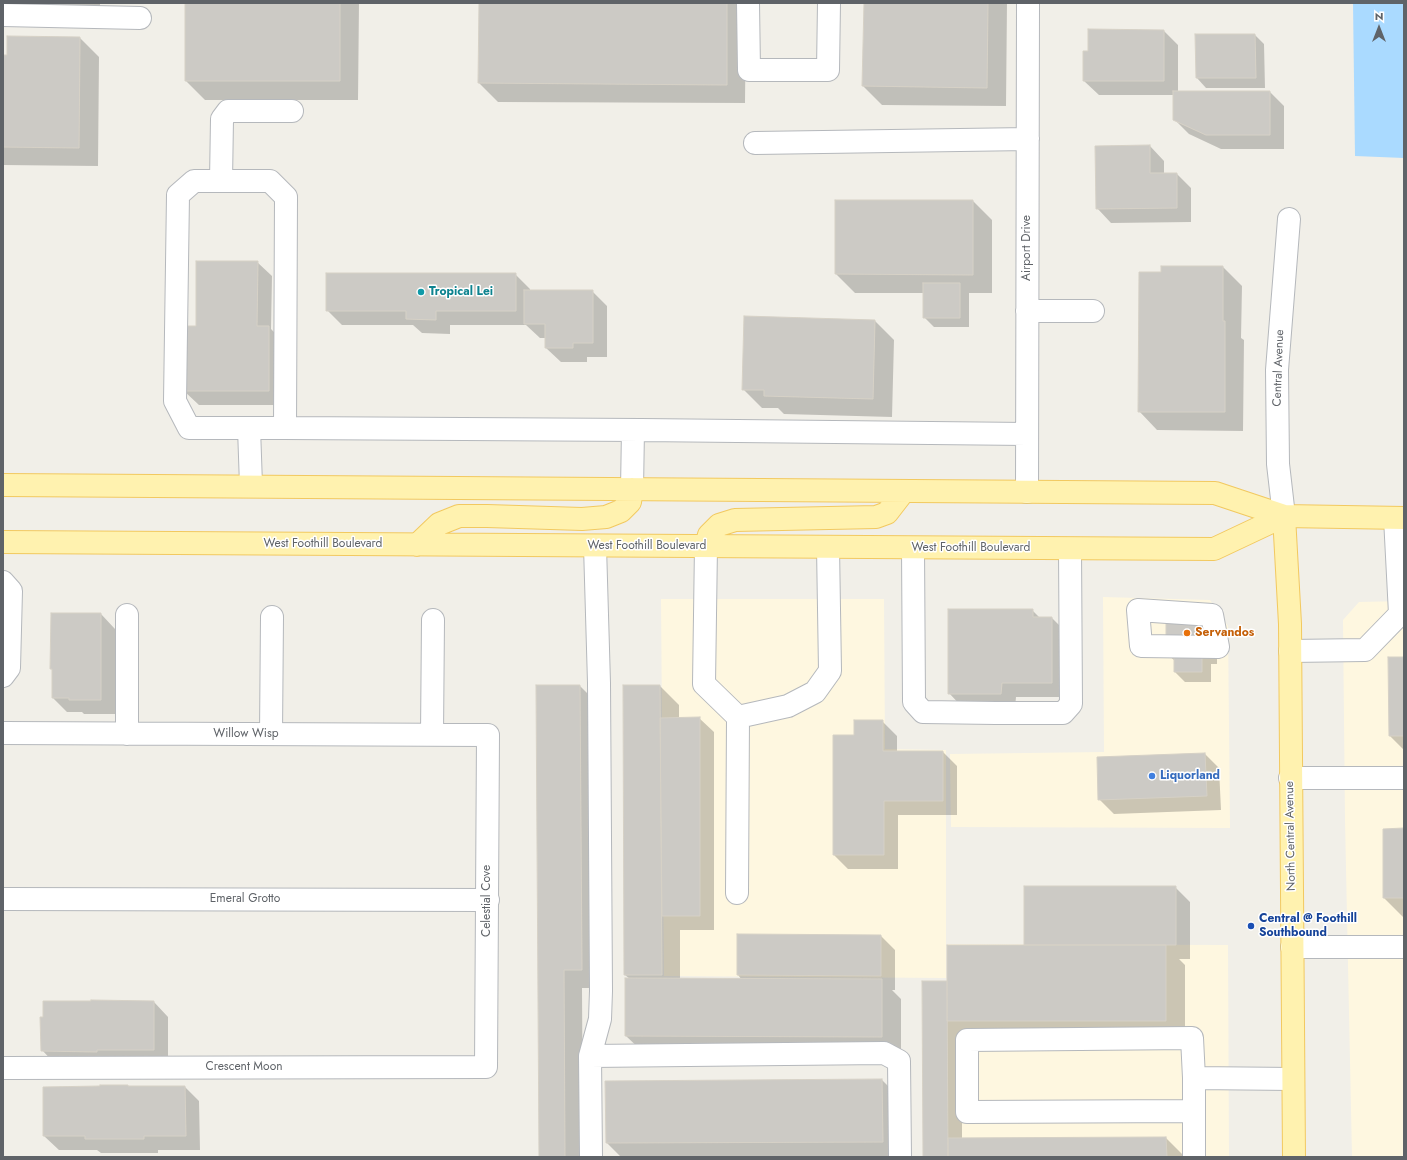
<!DOCTYPE html>
<style>
body{margin:0}
#map{position:relative;width:1407px;height:1160px;overflow:hidden;background:#f1efe8;font-family:Jost,sans-serif}
canvas{display:block}
.frame{position:absolute;inset:0;border:4px solid #5f6368;pointer-events:none}
.north{position:absolute;left:1359px;top:8px;width:40px;height:40px;-webkit-text-stroke:3px #fff;paint-order:stroke;rotate:0deg;font-size:11px;font-weight:700;line-height:16px;text-align:center;color:#5f6368}
.north::after{content:'';display:block;margin:auto;width:14px;height:18px;background:#5f6368;clip-path:polygon(50% 0,100% 100%,50% 72%,0 100%)}
</style>
<div id="map">
<canvas width="1407" height="1160"></canvas>
<div class="frame"></div>
<div class="north">N</div>
</div>
<script>
const g = document.querySelector('canvas').getContext('2d');
g.lineJoin = 'round';
function fill(path, color) { g.fillStyle = color; g.fill(path, 'evenodd'); }
const toPath = rows => new Path2D(rows.map(r => 'M' + r).join(''));
function stroke(path, color, width, dash) { g.strokeStyle = color; g.lineWidth = width; g.lineCap = dash ? 'butt' : 'round'; g.setLineDash(dash || []); g.stroke(path); }
function label(font, color, halo, rows, align = 'center') {
  g.font = font + ' Jost,sans-serif'; g.lineWidth = 3; g.setLineDash([]); g.textBaseline = 'middle'; g.strokeStyle = halo; g.fillStyle = color; for (const [text, x, y, turn = 0] of rows) {
    g.save(); g.translate(x, y); g.rotate((+turn || 0) * Math.PI / 180); g.textAlign = isNaN(turn) ? turn : align; if (halo) g.strokeText(text, 0, 0); g.fillText(text, 0, 0); g.restore();
  }
}
fill(toPath([
 [1103,597,1210,600,1228,626,1230,828,951,827,950,754,1104,752],
 [661,599,884,599,885,749,946,750,946,978,664,976],
 [1404,601,1404,1157,1352,1157,1345,820,1343,620,1359,602],
 [947,944,1228,945,1229,1157,948,1157]
]), '#fef7e0');
fill(toPath([
 [1353,3,1404,3,1404,158,1355,156]
]), '#aadaff');
fill(toPath([
 [3,3,100,3,100,19,3,18],
 [186,3,359,3,358,100,205,100,186,81],
 [480,3,746,3,745,103,498,102,479,83],
 [865,3,1007,3,1006,106,882,105,863,86],
 [1164,31,1178,45,1178,92,1270,92,1284,106,1284,149,1221,149,1189,134,1174,119,1174,95,1099,95,1084,81],
 [1196,35,1255,35,1264,44,1265,88,1206,88,1197,78],
 [80,38,99,57,98,166,3,165,3,56],
 [1150,146,1164,161,1164,174,1177,174,1191,188,1191,222,1111,223,1097,208],
 [836,201,973,201,992,220,992,293,969,293,969,327,934,327,924,317,924,293,855,293,836,274],
 [257,262,272,276,271,329,283,341,283,405,199,405,184,391,197,327],
 [1223,267,1242,286,1241,338,1244,340,1243,431,1157,430,1139,411,1162,273],
 [515,274,530,289,530,291,592,291,607,306,607,357,587,357,587,362,561,362,546,348,546,338,540,338,526,325,450,325,450,334,422,333,413,325,342,325,327,310],
 [875,321,894,340,892,417,784,414,778,408,762,408,743,389],
 [1032,610,1040,618,1052,618,1066,632,1066,697,1016,697,1015,708,963,708,949,693],
 [101,614,115,629,115,714,84,714,82,712,67,712,53,698,53,670,51,669],
 [1217,622,1217,664,1211,664,1211,682,1185,682,1175,672,1175,661,1167,654],
 [1404,658,1404,750,1390,736],
 [580,686,599,705,600,988,582,988,583,1157,540,1157],
 [660,686,679,705,679,718,699,718,714,732,714,930,680,930,680,979,742,980,738,975,881,936,895,950,895,990,892,990,901,999,901,1055,645,1054,626,1036,630,979,625,975],
 [882,721,897,736,897,752,943,752,957,766,957,815,898,815,898,869,848,869,834,855,855,736],
 [1205,754,1219,768,1221,810,1114,814,1099,799],
 [1404,829,1404,917,1403,917,1384,898],
 [1175,887,1190,902,1190,959,1179,959,1185,965,1185,1039,962,1033,962,1139,1166,1138,1185,1157,924,1157,948,982,1025,946],
 [154,1002,168,1017,168,1064,56,1065,42,1050],
 [882,1080,901,1099,901,1157,621,1157,607,1143,606,1082],
 [185,1087,199,1101,200,1150,158,1150,158,1153,101,1153,97,1150,59,1150,44,1136]
]), '#0003');
const building = toPath([
 [185,3,340,3,340,81,185,81,185,3],
 [479,3,727,3,727,85,478,83,479,3],
 [864,3,988,3,987,88,862,86,864,3],
 [1088,29,1164,30,1164,81,1083,81,1083,51,1088,51,1088,29],
 [1195,34,1255,34,1256,78,1196,78,1195,34],
 [7,36,80,37,79,148,3,147,3,55,7,55,7,36],
 [1173,91,1270,91,1270,135,1206,135,1173,120,1173,91],
 [1150,145,1150,173,1177,173,1177,208,1096,209,1095,146,1150,145],
 [835,200,973,200,973,275,835,274,835,200],
 [196,261,258,261,257,326,269,326,269,391,183,391,183,326,196,326,196,261],
 [1161,266,1223,266,1223,321,1225,321,1225,412,1138,412,1139,272,1161,272,1161,266],
 [326,273,516,273,516,311,436,311,436,320,406,319,406,311,326,311,326,273],
 [923,283,960,283,960,318,923,318,923,283],
 [524,290,593,290,593,343,573,343,573,348,545,348,545,324,524,324,524,290],
 [744,316,875,320,873,399,764,396,764,390,742,390,744,316],
 [948,609,1033,609,1033,617,1052,617,1052,683,1002,683,1001,694,948,694,948,609],
 [1166,611,1208,612,1208,655,1202,655,1202,672,1174,672,1174,654,1166,654,1166,611],
 [51,613,101,613,101,700,69,700,69,698,52,698,52,669,50,669,51,613],
 [1388,657,1404,657,1404,736,1389,736,1388,657],
 [536,685,580,685,582,970,564,970,565,1157,539,1157,536,685],
 [623,685,660,685,662,975,624,975,623,685],
 [700,717,700,916,662,916,660,718,700,717],
 [854,720,883,720,883,751,943,751,943,801,884,801,884,855,833,855,833,735,854,735,854,720],
 [1205,753,1207,796,1098,800,1097,757,1205,753],
 [1404,828,1404,898,1383,898,1383,829,1404,828],
 [1024,886,1176,886,1176,945,1024,945,1024,886],
 [737,934,881,935,881,976,737,975,737,934],
 [947,945,1166,945,1166,1021,947,1021,947,945],
 [625,978,882,979,882,1037,625,1036,625,978],
 [922,981,947,981,948,1157,923,1157,922,981],
 [91,1000,154,1001,154,1050,97,1050,97,1052,41,1051,40,1017,43,1017,43,1001,91,1001,91,1000],
 [882,1079,883,1142,606,1143,605,1081,882,1079],
 [100,1085,128,1085,128,1086,185,1086,186,1136,144,1136,144,1139,85,1139,85,1136,43,1136,43,1087,100,1086,100,1085],
 [1166,1137,1167,1157,948,1157,948,1138,1166,1137]
]);
fill(building, '#cccac5');
stroke(building, '#d6d1c6', 1);
const minor = toPath([
 [748,3,749,70,828,70,829,3],
 [3,15,140,18],
 [755,143,1028,139],
 [221,181,222,119,228,111,292,111],
 [1027,311,1093,311],
 [249,428,251,485],
 [285,428,286,197,270,181,194,181,178,195,175,401,189,428,285,428,641,430,1027,434],
 [632,489,633,430],
 [1027,492,1028,3],
 [1284,516,1278,464,1277,370,1289,219],
 [706,546,704,684,738,717,737,893],
 [913,548,914,702,923,712,996,713,1063,713,1071,704,1070,549],
 [3,582,11,591,9,668,3,676],
 [1138,610,1212,615,1218,647,1141,646,1138,610],
 [127,615,127,734],
 [1290,651,1365,650,1400,614,1395,518],
 [738,717,788,706,815,692,830,671,828,547],
 [3,733,488,735,486,1067,3,1068],
 [271,734,272,617],
 [432,735,433,620],
 [1290,778,1404,778],
 [3,899,488,900],
 [1292,947,1404,947],
 [590,1056,884,1053,899,1061,900,1157],
 [1194,1078,1192,1038,967,1040,967,1112,1194,1111],
 [591,1157,590,1056,600,1019,601,991,599,683,595,546],
 [1194,1157,1194,1078,1293,1079]
]);
const major = toPath([
 [3,485,1215,493,1284,516,1404,518],
 [1284,516,1290,624,1294,1157],
 [3,542,1214,549,1284,516],
 [417,545,439,524,459,516,487,516,582,519,606,517,621,511,630,502,632,489],
 [706,546,709,535,719,525,735,520,876,517,887,513,904,491]
]);
stroke(minor, '#b5b8bc', 24);
stroke(major, '#f2c960', 24);
stroke(minor, '#fff', 22);
stroke(major, '#fff2af', 22);
for (const [x, y, r, color] of [
 [421,292,4,"#0f9aa8"],
 [1187,633,4,"#e8710a"],
 [1152,776,4,"#3f7fe0"],
 [1251,926,4,"#1a4fb4"]
]) { const dot = new Path2D(); dot.arc(x, y, r, 0, 2 * Math.PI); g.fillStyle = color; g.fill(dot); stroke(dot, '#fff', 1.5); }
label('12px', '#5f6368', '#fff', [
 ["Airport Drive",1027,248,-90],
 ["Central Avenue",1279,368,-88],
 ["West Foothill Boulevard",323,544],
 ["West Foothill Boulevard",647,546],
 ["West Foothill Boulevard",971,548],
 ["Willow Wisp",246,734],
 ["North Central Avenue",1291,836,-91],
 ["Emeral Grotto",245,899],
 ["Celestial Cove",487,901,-90],
 ["Crescent Moon",244,1067]
]);
label('bold 12px', '#0d838f', '#fff', [
 ["Tropical Lei",429,292]
], 'left');
label('bold 12px', '#c56008', '#fff', [
 ["Servandos",1195,633]
], 'left');
label('bold 12px', '#366cbe', '#fff', [
 ["Liquorland",1160,776]
], 'left');
label('bold 12px', '#164399', '#fff', [
 ["Central @ Foothill",1259,919],
 ["Southbound",1259,933]
], 'left');
</script>
